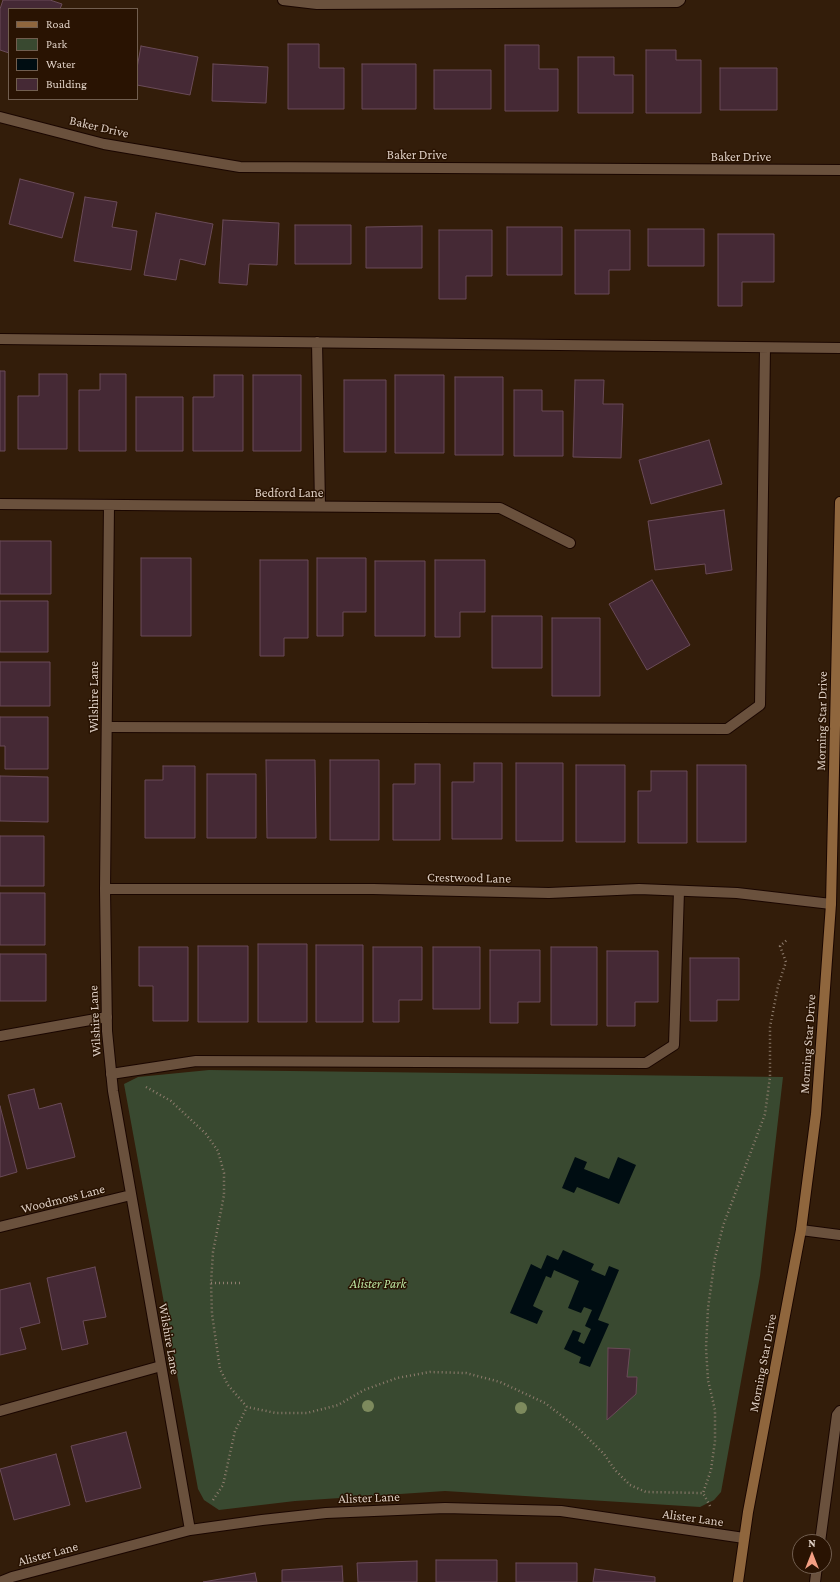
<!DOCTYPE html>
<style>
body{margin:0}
#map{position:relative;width:840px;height:1582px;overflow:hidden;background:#331d0a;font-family:"Crimson Pro",serif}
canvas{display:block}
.legend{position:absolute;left:8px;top:8px;width:130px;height:92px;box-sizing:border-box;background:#291302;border:1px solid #715e4f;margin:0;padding:5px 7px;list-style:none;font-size:12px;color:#ddcec3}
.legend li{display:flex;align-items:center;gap:8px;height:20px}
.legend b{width:20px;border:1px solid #715e4f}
.north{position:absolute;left:792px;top:1534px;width:40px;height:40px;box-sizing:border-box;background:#291302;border:1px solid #715e4f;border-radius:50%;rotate:0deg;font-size:11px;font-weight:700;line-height:16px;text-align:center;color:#ddcec3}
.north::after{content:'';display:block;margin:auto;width:14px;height:18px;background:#f39f83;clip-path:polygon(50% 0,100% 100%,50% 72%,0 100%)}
</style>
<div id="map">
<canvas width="840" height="1582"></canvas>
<ul class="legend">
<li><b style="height:5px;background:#8f663d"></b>Road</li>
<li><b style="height:11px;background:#394930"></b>Park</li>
<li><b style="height:11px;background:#000d12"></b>Water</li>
<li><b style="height:11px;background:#452935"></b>Building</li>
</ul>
<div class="north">N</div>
</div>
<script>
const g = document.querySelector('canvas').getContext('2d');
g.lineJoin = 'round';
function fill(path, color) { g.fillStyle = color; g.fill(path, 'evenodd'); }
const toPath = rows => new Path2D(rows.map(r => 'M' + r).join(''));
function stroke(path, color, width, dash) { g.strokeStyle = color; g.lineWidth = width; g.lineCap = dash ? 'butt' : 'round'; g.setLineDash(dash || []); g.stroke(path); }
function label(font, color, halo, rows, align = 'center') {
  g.font = font + ' "Crimson Pro",serif'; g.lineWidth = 3; g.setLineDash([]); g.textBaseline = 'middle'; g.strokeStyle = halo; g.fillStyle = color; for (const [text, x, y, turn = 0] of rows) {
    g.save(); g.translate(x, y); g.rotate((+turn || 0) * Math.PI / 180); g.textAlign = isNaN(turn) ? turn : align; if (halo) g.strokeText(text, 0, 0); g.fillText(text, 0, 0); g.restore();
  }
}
fill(toPath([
 [209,1070,783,1077,760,1276,721,1492,714,1500,700,1507,445,1491,295,1501,219,1510,204,1500,198,1489,124,1084,138,1077]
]), '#394930');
fill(toPath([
 [575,1157,587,1162,584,1169,609,1179,618,1157,636,1165,619,1204,577,1187,574,1193,562,1188],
 [563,1250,594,1264,591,1270,605,1276,609,1266,619,1270,598,1320,609,1324,590,1367,579,1363,581,1357,564,1349,573,1330,581,1333,578,1341,584,1344,591,1329,585,1326,592,1310,584,1307,581,1313,568,1308,579,1281,554,1270,551,1278,546,1276,533,1306,543,1311,537,1324,510,1313,531,1264,541,1269,547,1255,558,1260]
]), '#000d12');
const building = toPath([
 [3,0,50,0,62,4,60,9,9,9,9,53,0,50,0,9,3,0],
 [288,44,319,44,319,68,344,68,344,109,288,109,288,44],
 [505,45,539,45,539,69,558,69,558,111,505,111,505,45],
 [141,46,198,57,190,95,137,85,137,68,141,46],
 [646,50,676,50,676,60,701,60,701,113,646,113,646,50],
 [578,57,614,57,614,75,633,75,633,113,578,113,578,57],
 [213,64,268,67,266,103,212,101,213,64],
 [362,64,416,64,416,109,362,109,362,64],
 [720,68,777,68,777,110,720,110,720,68],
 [434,70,491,70,491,109,434,109,434,70],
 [20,179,74,193,62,238,9,224,20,179],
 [85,197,117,202,112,227,137,231,131,270,74,261,85,197],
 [156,213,213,224,205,265,180,259,176,280,144,275,156,213],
 [223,220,279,223,277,265,249,264,247,285,219,283,223,220],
 [295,225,351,225,351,264,295,264,295,225],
 [422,226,422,268,366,268,366,227,422,226],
 [507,227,562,227,562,275,507,275,507,227],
 [648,229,704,229,704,266,648,266,648,229],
 [439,230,492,230,492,276,466,276,466,299,439,299,439,230],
 [575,230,630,230,630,270,609,270,609,294,575,294,575,230],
 [718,234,774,234,774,282,742,282,742,306,718,306,718,234],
 [0,371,5,371,5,451,0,451,0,371],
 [39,374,67,374,67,449,18,449,18,396,39,396,39,374],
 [100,374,126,374,126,451,79,451,79,390,100,390,100,374],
 [214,375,243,375,243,451,193,451,193,397,214,397,214,375],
 [253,375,301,375,301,451,253,451,253,375],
 [395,375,444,375,444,453,395,453,395,375],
 [455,377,503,377,503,455,455,455,455,377],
 [344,380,386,380,386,452,344,452,344,380],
 [575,380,604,380,603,404,623,404,621,458,573,457,575,380],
 [514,390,542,390,542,411,563,411,563,456,514,456,514,390],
 [136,397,183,397,183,451,136,451,136,397],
 [709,440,722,484,651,504,639,460,709,440],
 [724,510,732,570,706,574,705,564,655,570,648,521,724,510],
 [0,541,51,541,51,594,0,594,0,541],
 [141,558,191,558,191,636,141,636,141,558],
 [317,558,366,558,366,612,343,612,343,636,317,636,317,558],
 [260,560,308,560,308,638,284,638,284,656,260,656,260,560],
 [435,560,485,560,485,612,460,612,460,637,435,637,435,560],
 [375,561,425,561,425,636,375,636,375,561],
 [652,580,690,645,647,670,609,604,652,580],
 [0,601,48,601,48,652,0,652,0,601],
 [492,616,542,616,542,668,492,668,492,616],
 [552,618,600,618,600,696,552,696,552,618],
 [0,662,50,662,50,706,0,706,0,662],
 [0,717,48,717,48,769,5,769,5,746,0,746,0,717],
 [266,760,315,760,316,838,267,838,266,760],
 [330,760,379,760,379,840,330,840,330,760],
 [474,763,502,763,502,839,452,839,452,782,474,782,474,763],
 [516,763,563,763,563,841,516,841,516,763],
 [415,764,440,764,440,840,393,840,393,784,415,784,415,764],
 [576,765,625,765,625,842,576,842,576,765],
 [697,765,746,765,746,842,697,842,697,765],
 [163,766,195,766,195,838,145,838,145,780,163,780,163,766],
 [651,771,687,771,687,843,638,843,638,791,651,791,651,771],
 [207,774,256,774,256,838,207,838,207,774],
 [0,776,48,777,48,822,0,821,0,776],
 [0,836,44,836,44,886,0,886,0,836],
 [0,893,45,893,45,945,0,945,0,893],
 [258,944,307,944,307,1022,258,1022,258,944],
 [316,945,363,945,363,1022,316,1022,316,945],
 [198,946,248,946,248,1022,198,1022,198,946],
 [139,947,188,947,188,1021,153,1021,153,986,139,986,139,947],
 [373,947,422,947,422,1000,399,1000,399,1022,373,1022,373,947],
 [433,947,480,947,480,1009,433,1009,433,947],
 [551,947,597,947,597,1025,551,1025,551,947],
 [490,950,540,950,540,1002,518,1002,518,1023,490,1023,490,950],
 [607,951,658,951,658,1002,635,1002,635,1026,607,1026,607,951],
 [0,954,46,954,46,1001,0,1001,0,954],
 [690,958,739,958,739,1000,717,1000,717,1021,690,1021,690,958],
 [34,1089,39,1109,61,1103,75,1157,27,1169,8,1095,34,1089],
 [0,1106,17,1172,0,1177,0,1106],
 [95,1267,106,1317,83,1321,88,1344,62,1350,47,1278,95,1267],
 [30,1283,40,1323,20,1328,26,1349,0,1355,0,1290,30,1283],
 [608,1348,630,1349,627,1377,637,1377,636,1394,607,1420,608,1348],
 [126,1432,141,1488,86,1502,71,1446,126,1432],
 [56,1454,70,1505,14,1520,0,1469,56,1454],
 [436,1560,497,1560,497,1582,436,1582,436,1560],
 [417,1561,417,1582,358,1582,357,1563,417,1561],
 [516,1563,577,1563,577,1582,516,1582,516,1563],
 [342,1566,343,1582,282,1582,282,1570,342,1566],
 [595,1569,655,1577,655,1582,593,1582,595,1569],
 [255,1573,257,1582,203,1582,255,1573]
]);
fill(building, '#452935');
stroke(building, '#6a4b58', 1);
const lane = toPath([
 [283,0,317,4,677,2,680,0],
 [0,339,840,348],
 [317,342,320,506],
 [107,727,727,729,760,705,765,348],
 [0,1036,107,1017],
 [111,1074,196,1061,646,1063,674,1045,679,891],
 [0,1411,161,1366],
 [820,1542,837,1415,840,1411],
 [815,1582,817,1566]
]);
const street = toPath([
 [0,117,104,144,240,167,840,170],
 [0,504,500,508,570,543],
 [109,505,105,889,107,1031,113,1091,190,1530],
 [105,889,373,889,549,893,639,889,737,893,831,904],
 [0,1227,131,1195],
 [801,1230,840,1235],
 [0,1582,12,1577,190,1530,262,1520,326,1513,445,1508,561,1511,744,1538]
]);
const secondary = toPath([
 [738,1582,748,1512,801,1230,816,1114,831,904,840,502]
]);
stroke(lane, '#1a0600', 12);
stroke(street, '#1a0600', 12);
stroke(secondary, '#1a0600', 12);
stroke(toPath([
 [146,1087,171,1101,206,1134,218,1151,224,1173,224,1195,213,1252,211,1283,212,1314,220,1369,228,1385,247,1407,276,1413,307,1413,338,1405,364,1390,397,1378,430,1372,466,1373,500,1382,545,1403,579,1429,604,1454,615,1470,630,1485,646,1492,703,1493],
 [211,1283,241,1283],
 [213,1500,223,1485,235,1431,247,1407],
 [710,1506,703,1493,711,1470,715,1441,715,1410,708,1380,706,1348,708,1308,715,1258,723,1226,765,1114,770,1077,770,1027,778,986,786,962,780,946,788,939]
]), '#8f7d6e', 2.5, [1, 3]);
stroke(lane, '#6a513d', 10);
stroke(street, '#6a513d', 10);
stroke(secondary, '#8f663d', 10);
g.fillStyle = '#7d8a5d';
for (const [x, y] of [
 [368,1406],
 [521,1408]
]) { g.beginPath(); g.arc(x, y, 6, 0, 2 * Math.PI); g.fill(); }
label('13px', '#ddcec3', '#291302', [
 ["Baker Drive",99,127,13],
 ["Baker Drive",417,155],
 ["Baker Drive",741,157],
 ["Bedford Lane",289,493],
 ["Wilshire Lane",94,697,-90],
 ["Morning Star Drive",822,721,-89],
 ["Crestwood Lane",469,878,1],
 ["Wilshire Lane",95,1021,-93],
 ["Morning Star Drive",808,1044,-86],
 ["Woodmoss Lane",63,1199,-14],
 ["Wilshire Lane",169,1339,80],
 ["Morning Star Drive",763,1363,-79],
 ["Alister Lane",369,1498,-2],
 ["Alister Lane",693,1518,8],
 ["Alister Lane",48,1554,-15]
]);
label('italic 13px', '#bae4a1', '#291302', [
 ["Alister Park",378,1284]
]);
</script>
